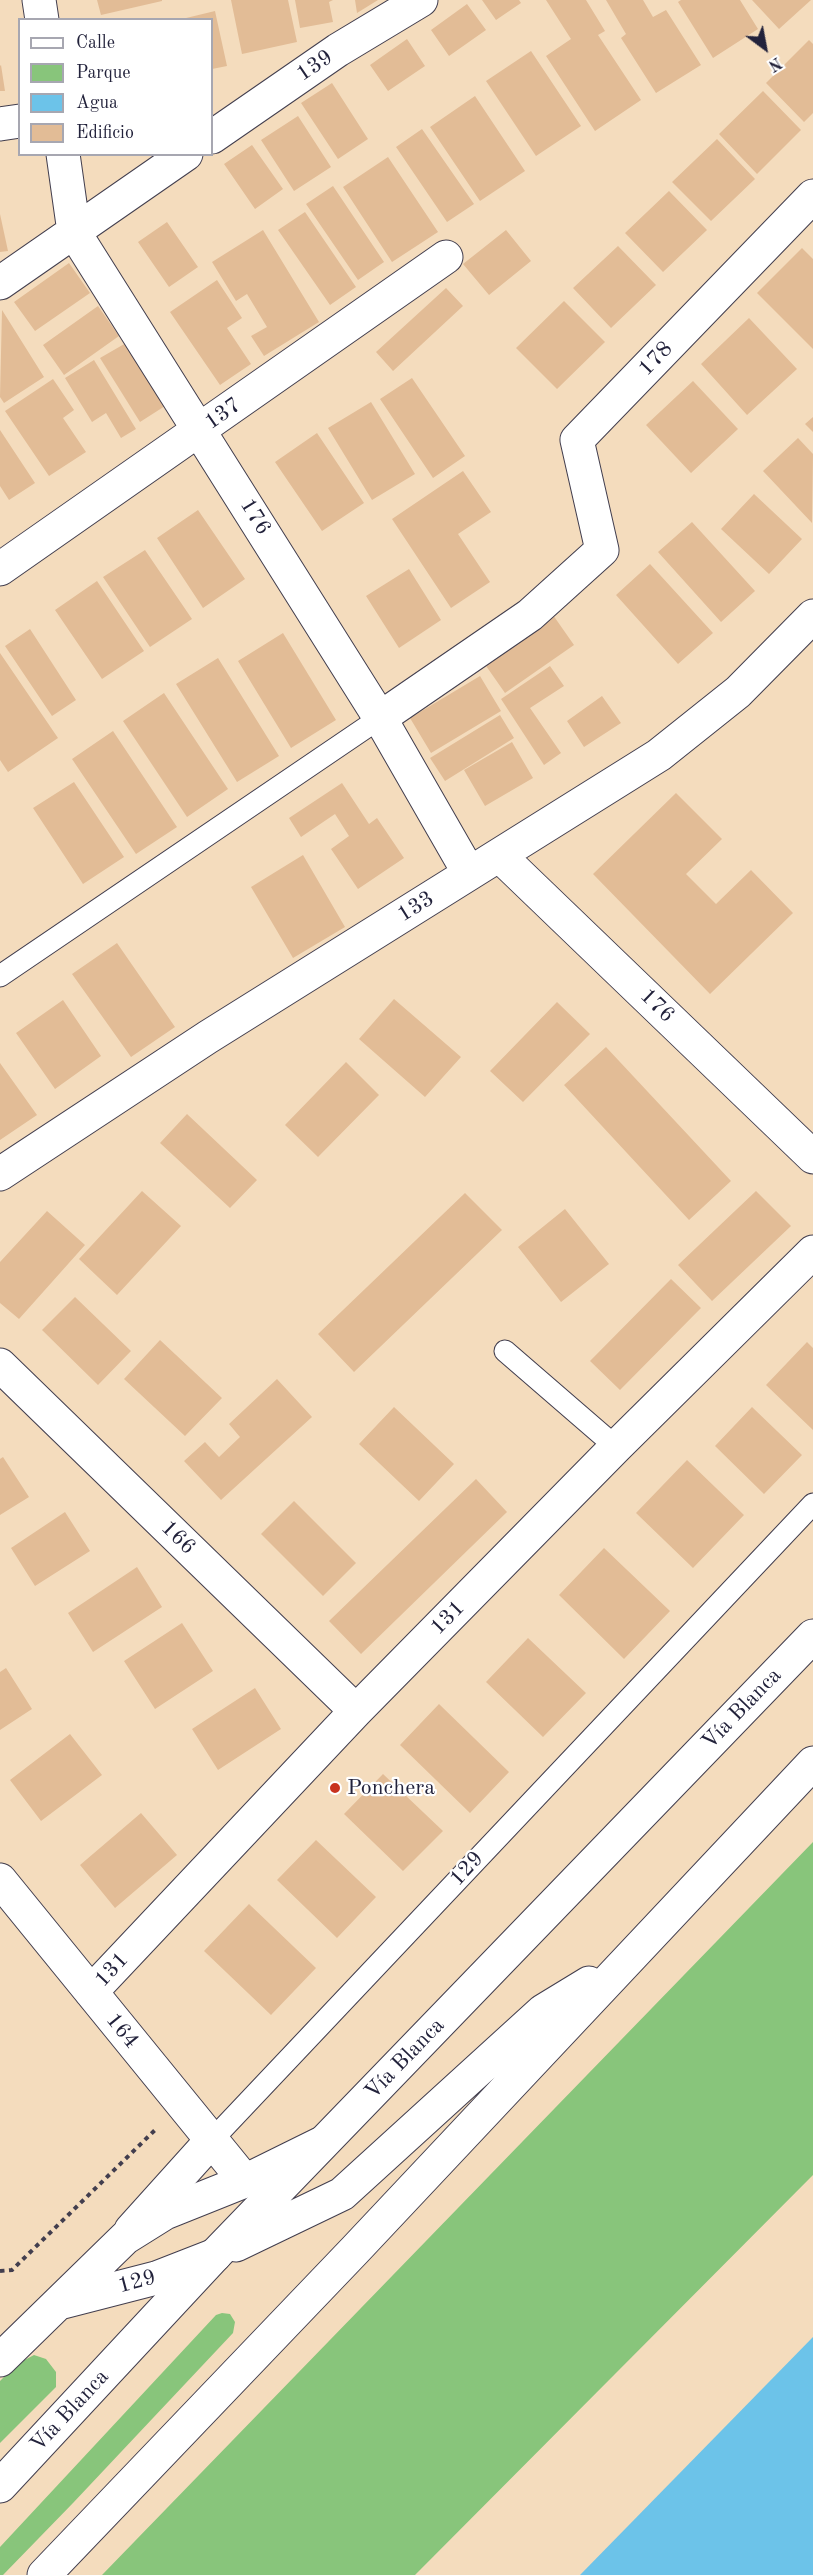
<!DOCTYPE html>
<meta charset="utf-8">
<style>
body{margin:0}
#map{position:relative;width:813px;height:2575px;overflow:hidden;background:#f4dcbd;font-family:"Old Standard TT",serif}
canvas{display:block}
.legend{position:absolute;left:18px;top:18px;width:195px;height:138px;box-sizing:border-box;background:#fff;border:2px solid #a7a7b1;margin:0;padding:8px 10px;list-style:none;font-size:18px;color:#22223b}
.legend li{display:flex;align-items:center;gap:12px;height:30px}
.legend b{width:30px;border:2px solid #a7a7b1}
.north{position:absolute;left:735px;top:18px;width:60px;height:60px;-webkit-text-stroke:4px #fff;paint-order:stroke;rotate:148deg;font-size:16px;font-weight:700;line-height:24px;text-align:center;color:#22223b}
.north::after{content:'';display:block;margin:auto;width:21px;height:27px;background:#22223b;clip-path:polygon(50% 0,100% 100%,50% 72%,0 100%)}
</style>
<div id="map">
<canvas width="813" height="2575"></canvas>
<ul class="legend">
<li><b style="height:8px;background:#fff"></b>Calle</li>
<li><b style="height:16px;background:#88c57b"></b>Parque</li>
<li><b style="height:16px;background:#6cc3e9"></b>Agua</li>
<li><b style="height:16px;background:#e2bc96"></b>Edificio</li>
</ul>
<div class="north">N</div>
</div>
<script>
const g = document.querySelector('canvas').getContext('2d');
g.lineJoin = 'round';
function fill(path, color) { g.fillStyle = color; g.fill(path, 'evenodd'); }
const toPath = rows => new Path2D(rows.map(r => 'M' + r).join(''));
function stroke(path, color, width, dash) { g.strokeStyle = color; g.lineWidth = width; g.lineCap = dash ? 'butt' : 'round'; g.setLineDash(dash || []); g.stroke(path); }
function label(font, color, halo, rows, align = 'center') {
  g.font = font + ' "Old Standard TT",serif'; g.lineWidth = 4.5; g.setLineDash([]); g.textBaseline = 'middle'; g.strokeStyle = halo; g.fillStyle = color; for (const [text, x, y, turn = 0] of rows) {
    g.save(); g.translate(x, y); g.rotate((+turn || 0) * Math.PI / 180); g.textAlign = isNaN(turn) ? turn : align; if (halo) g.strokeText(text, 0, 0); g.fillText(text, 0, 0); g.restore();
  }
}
fill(toPath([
 [813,1842,813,2175,415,2575,102,2575],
 [222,2313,230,2314,235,2322,233,2333,73,2503,3,2575,0,2575,0,2547,216,2315],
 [34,2355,46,2359,56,2372,56,2387,0,2443,0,2381,17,2364]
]), '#88c57b');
fill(toPath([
 [813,2337,813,2575,580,2575]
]), '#6cc3e9');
fill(toPath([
 [97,0,162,0,162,1,101,15],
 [231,0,288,0,297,42,242,54],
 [295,0,333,0,329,2,333,22,300,28],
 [355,0,378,0,357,13],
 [482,0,519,0,521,3,496,20],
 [546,0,586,0,605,31,598,35,641,100,595,131,546,56,571,39],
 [606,0,643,0,653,17,666,10,701,65,656,93,621,38,626,34],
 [681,0,740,0,758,29,713,58,678,2],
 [752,0,811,0,779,29],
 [467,4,486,30,449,56,431,30],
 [215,11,227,66,212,69,212,20,182,19],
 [407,39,425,66,388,91,370,65],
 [809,40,813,44,813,113,804,122,766,83],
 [531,51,581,126,536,156,486,81],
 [1,65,5,91,0,91,0,66],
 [332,83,368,139,338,159,301,103],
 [763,91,801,130,757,174,719,134],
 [475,96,525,171,480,201,430,127],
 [298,116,331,167,294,191,261,140],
 [422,129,474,204,447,222,396,147],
 [717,139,755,179,711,221,672,182],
 [252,145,283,189,255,209,224,164],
 [388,157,438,232,392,262,343,187],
 [333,186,384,262,358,280,306,204],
 [669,191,707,230,663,272,625,233],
 [305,212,356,287,330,305,278,230],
 [0,214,8,251,0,252],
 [167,222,198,267,169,287,138,242],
 [263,230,319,322,264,356,251,336,267,327,247,294,236,301,212,262],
 [506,230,531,261,489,295,463,264],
 [618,246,656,285,611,328,573,288],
 [802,248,813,259,813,349,757,293],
 [69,263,90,293,35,331,14,302],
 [217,280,242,318,227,328,251,364,220,385,170,312],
 [446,288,463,306,393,371,376,352],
 [564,301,605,342,557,389,516,348],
 [98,306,119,336,64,375,43,345],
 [2,310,44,377,4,403,0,397],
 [749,318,797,369,747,415,701,364],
 [126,343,165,406,140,422,100,358],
 [94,360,136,429,121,438,106,413,92,422,65,378],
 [412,378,465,456,433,478,380,399],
 [53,379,74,410,63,418,86,452,49,476,5,411],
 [693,381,738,429,691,473,646,425],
 [371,402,415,474,372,500,328,428],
 [813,417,813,432,805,424],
 [0,430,35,483,9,500,0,486],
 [317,433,364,503,322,531,275,462],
 [798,438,813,454,812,523,763,471],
 [463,471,491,512,458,534,490,582,451,608,392,519],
 [754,494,802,539,769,574,721,529],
 [198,510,245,579,203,608,157,538],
 [692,522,755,591,721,622,658,552],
 [145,550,192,619,150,647,103,577],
 [650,564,713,633,678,664,616,595],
 [409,569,441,620,399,648,366,596],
 [97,581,144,651,102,679,55,610],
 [553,615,574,645,505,693,484,663],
 [30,629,76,700,52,716,5,646],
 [283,633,336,720,291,748,238,661],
 [0,653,58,738,8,772,0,760],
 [218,658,279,756,237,782,176,684],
 [550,666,564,686,530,708,561,753,544,765,501,699],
 [480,676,501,711,431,753,410,718],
 [164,693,228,789,187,817,123,721],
 [602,696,621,723,584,747,567,721],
 [500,715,514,738,445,781,430,758],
 [113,731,177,827,136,854,72,759],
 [512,742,533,778,485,806,464,770],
 [74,782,124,857,83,884,33,808],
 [342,783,369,824,377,818,404,858,358,889,331,849,349,836,335,814,301,837,289,818],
 [676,793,722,839,686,874,716,904,751,870,793,913,710,994,593,874],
 [303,855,345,927,293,958,251,887],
 [117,943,175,1027,131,1057,72,974],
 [394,999,461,1057,425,1097,359,1039],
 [63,1000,101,1056,55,1089,16,1033],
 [557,1002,590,1034,523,1102,490,1071],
 [606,1047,731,1181,689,1220,564,1085],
 [346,1062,379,1095,318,1157,285,1125],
 [0,1063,37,1115,0,1140],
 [187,1114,257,1180,230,1208,160,1143],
 [142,1191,181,1226,117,1295,79,1259],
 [756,1191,791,1226,712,1301,678,1265],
 [465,1193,502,1230,354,1372,318,1334],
 [565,1209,609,1264,561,1302,518,1247],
 [47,1211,85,1245,19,1319,0,1303,0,1262],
 [671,1279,701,1308,620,1390,590,1361],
 [75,1297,131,1351,98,1385,42,1330],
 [160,1340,222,1398,185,1436,124,1379],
 [807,1342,813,1348,813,1430,766,1385],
 [277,1379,312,1417,221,1500,184,1461,205,1442,219,1457,240,1437,229,1424],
 [394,1407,454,1464,419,1501,359,1444],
 [752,1407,802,1455,764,1494,715,1446],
 [3,1457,29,1497,0,1515,0,1459],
 [687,1460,744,1515,693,1568,636,1513],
 [476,1479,507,1512,361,1654,329,1621],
 [294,1501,356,1563,323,1596,261,1534],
 [65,1512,90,1551,35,1586,11,1548],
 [604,1548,670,1611,624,1659,559,1595],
 [137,1567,162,1607,93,1652,68,1613],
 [182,1623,213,1671,155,1709,124,1661],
 [528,1638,586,1693,543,1737,486,1682],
 [6,1668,32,1709,0,1730,0,1672],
 [255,1688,281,1729,218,1770,192,1729],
 [439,1704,509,1772,470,1813,400,1745],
 [70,1734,102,1775,41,1821,10,1780],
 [383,1774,443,1831,403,1871,344,1814],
 [141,1813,177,1855,115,1908,80,1865],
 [316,1840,376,1897,337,1938,277,1880],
 [249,1904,316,1968,271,2015,204,1951]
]), '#e2bc96');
const lane = toPath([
 [0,976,380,718],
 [505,1351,616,1447],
 [212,2140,813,1504]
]);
const street = toPath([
 [39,0,42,20],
 [0,124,20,121],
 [212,137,338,50,421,0],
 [63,154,74,232,380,718,469,873],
 [0,283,186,154],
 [0,569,446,257],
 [380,718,530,615,602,550,577,440,813,196],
 [500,856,813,1157],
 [0,1174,208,1037,659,755,738,692,813,616],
 [0,1365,356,1711],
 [0,1880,245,2181],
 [91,1992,356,1711,616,1447,813,1252],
 [131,2230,212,2140]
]);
const secondary = toPath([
 [59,2303,156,2278,215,2255],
 [0,2360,125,2238,165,2213,245,2181,320,2144]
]);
const highway = toPath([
 [236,2245,342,2194,543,2011,589,1983],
 [0,2486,215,2255,813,1636],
 [44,2575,355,2250,813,1763]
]);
stroke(lane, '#423e4e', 23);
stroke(street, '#423e4e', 35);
stroke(secondary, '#423e4e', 35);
stroke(highway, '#423e4e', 35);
stroke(toPath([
 [0,2271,12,2270,155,2130]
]), '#423e4e', 4, [4.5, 4.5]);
stroke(lane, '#fff', 21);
stroke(street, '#fff', 33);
stroke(secondary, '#fff', 33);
stroke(highway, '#fff', 33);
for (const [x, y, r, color] of [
 [335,1788,6,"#c8321e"]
]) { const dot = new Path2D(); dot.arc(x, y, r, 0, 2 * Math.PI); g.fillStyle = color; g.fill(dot); stroke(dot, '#fff', 2); }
label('22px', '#22223b', '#fff', [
 ["139",315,66,-34],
 ["178",656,359,-46],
 ["137",223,414,-35],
 ["176",255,517,58],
 ["133",416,907,-32],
 ["176",657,1006,44],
 ["166",178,1538,44],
 ["131",448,1618,-45],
 ["Vía Blanca",742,1709,-46],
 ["129",467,1869,-47],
 ["131",112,1970,-47],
 ["164",122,2031,51],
 ["Vía Blanca",405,2059,-46],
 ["129",137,2282,-15],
 ["Vía Blanca",70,2411,-47]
]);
label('22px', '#22223b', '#fff', [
 ["Ponchera",347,1788]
], 'left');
</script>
